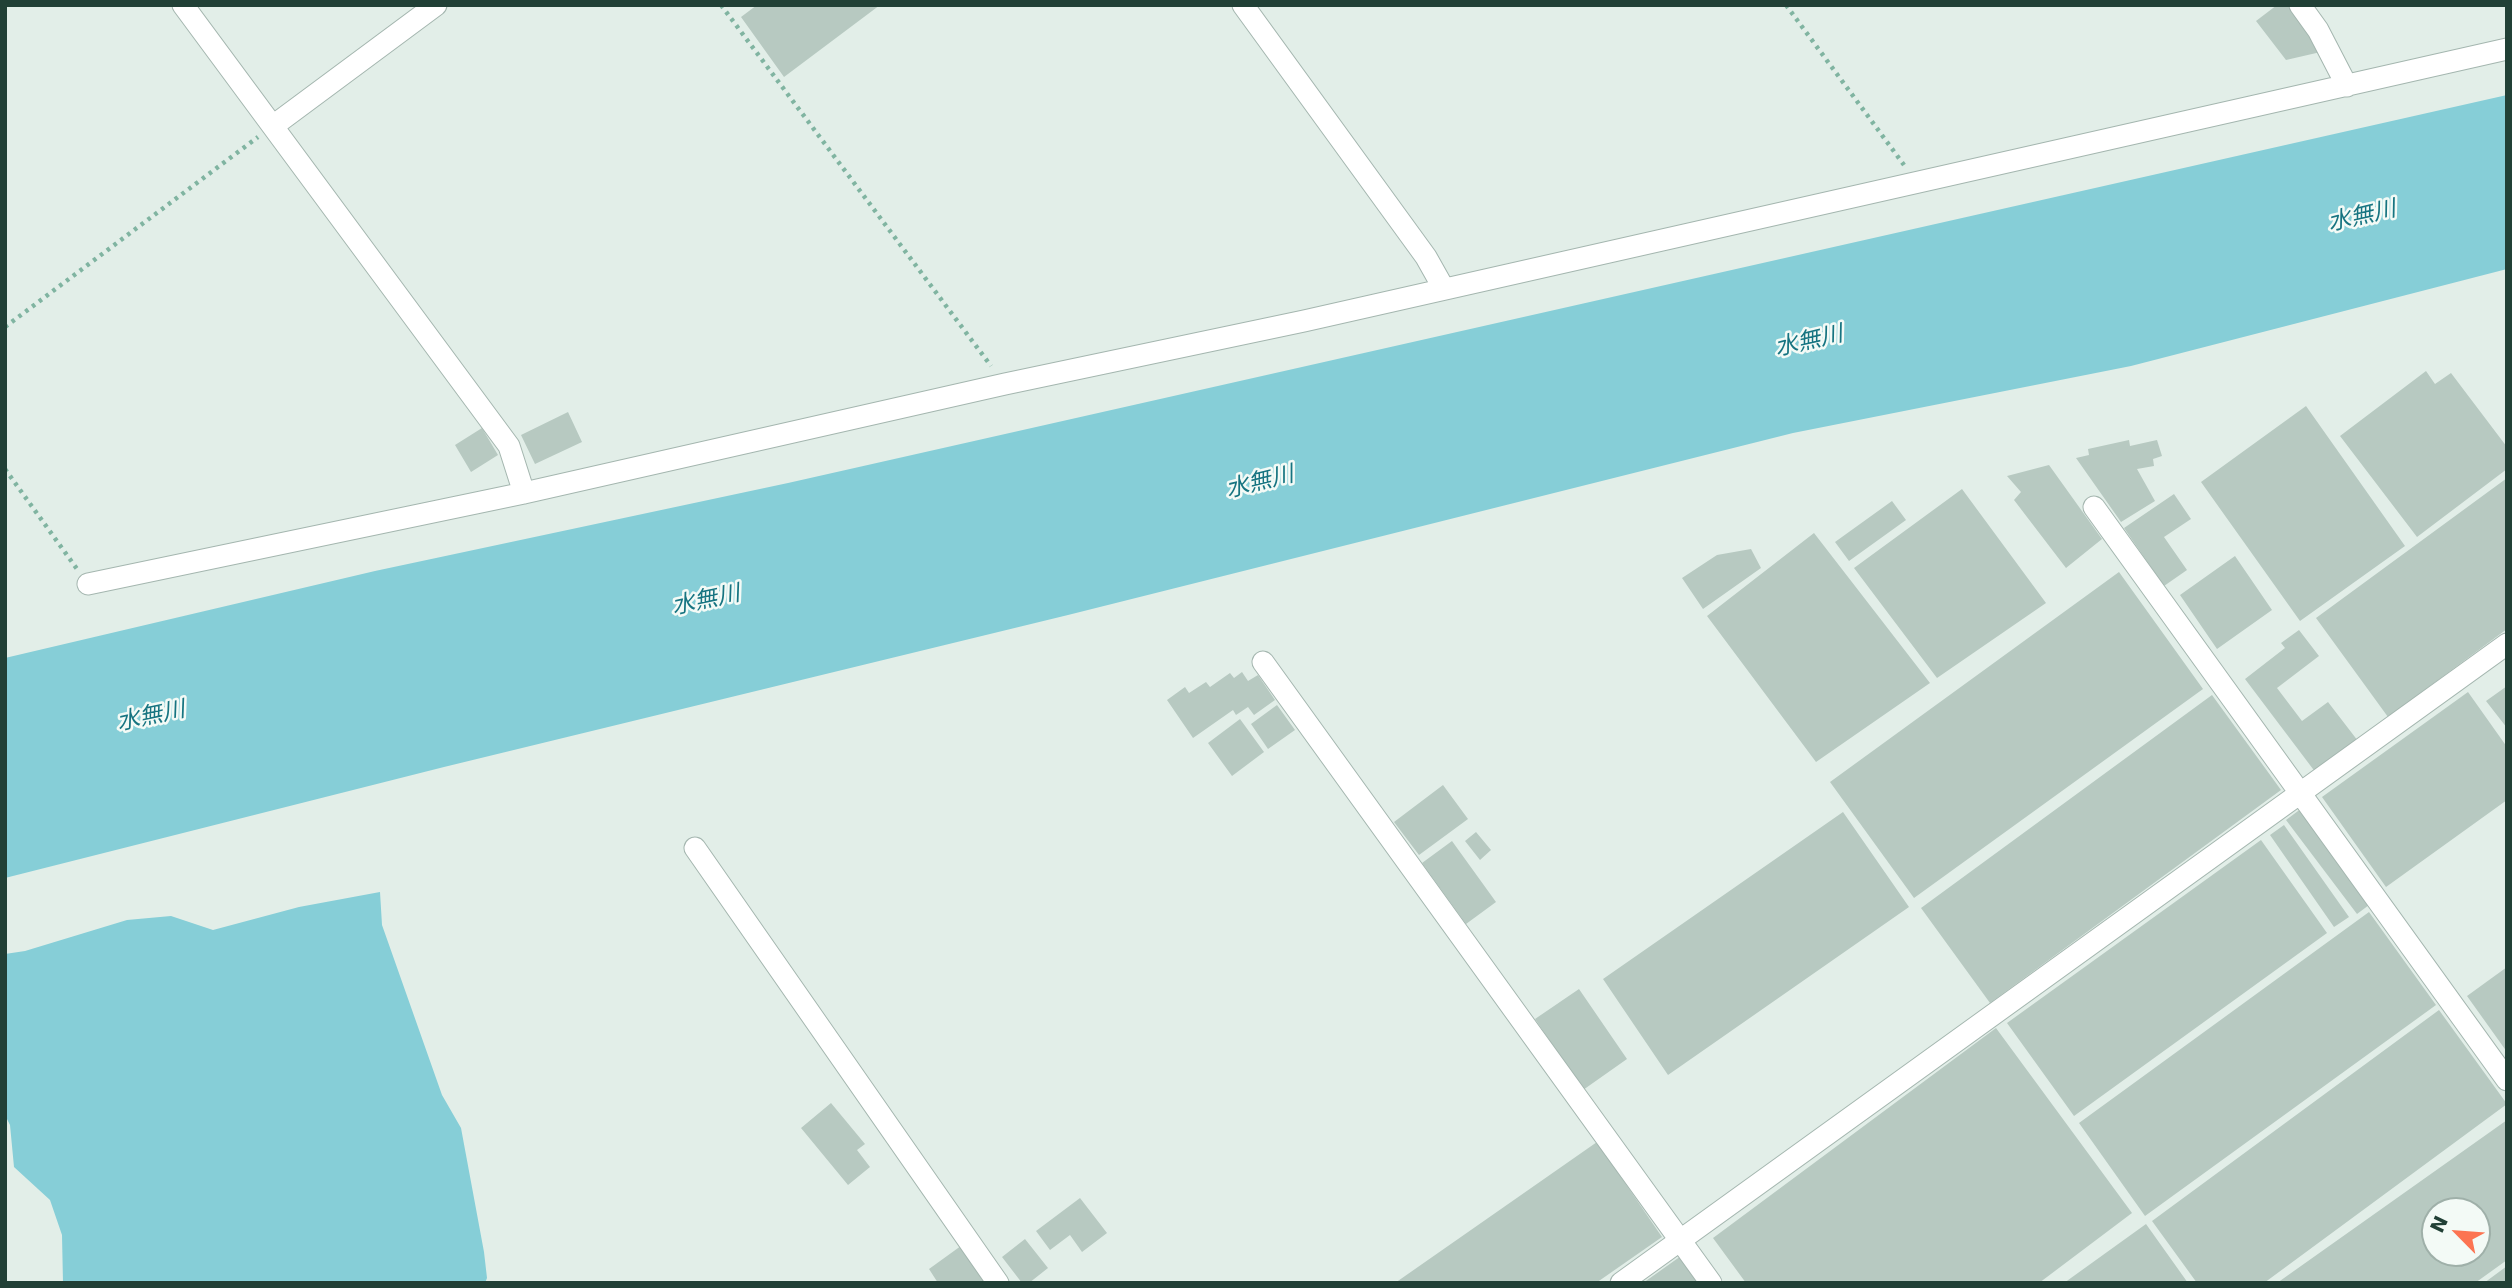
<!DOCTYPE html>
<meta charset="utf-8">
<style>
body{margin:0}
#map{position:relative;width:2512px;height:1288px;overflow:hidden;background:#e2eee8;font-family:"DejaVu Sans",sans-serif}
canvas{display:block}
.frame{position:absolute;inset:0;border:7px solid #214036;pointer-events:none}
.north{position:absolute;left:2421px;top:1197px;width:70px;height:70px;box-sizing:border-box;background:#f3faf6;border:2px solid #9fb0a9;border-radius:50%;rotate:295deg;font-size:19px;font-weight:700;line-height:28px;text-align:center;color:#214036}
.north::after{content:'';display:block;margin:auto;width:24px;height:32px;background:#fc7452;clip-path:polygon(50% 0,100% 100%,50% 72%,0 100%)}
</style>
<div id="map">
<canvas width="2512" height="1288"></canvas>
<div class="frame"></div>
<div class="north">N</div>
</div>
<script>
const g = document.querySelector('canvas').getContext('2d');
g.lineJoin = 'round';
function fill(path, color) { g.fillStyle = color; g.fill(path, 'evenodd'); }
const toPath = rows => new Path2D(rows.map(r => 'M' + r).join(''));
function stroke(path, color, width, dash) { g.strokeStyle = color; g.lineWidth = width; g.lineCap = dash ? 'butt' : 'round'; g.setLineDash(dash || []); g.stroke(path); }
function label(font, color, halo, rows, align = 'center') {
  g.font = font + ' "DejaVu Sans","Noto Sans JP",sans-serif'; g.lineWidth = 5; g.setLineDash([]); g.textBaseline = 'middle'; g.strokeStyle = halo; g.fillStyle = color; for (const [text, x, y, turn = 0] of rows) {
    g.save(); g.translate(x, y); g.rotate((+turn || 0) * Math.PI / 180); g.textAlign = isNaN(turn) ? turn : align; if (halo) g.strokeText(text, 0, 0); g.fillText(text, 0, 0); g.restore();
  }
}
fill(toPath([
 [2507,95,2507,269,2131,366,1793,433,1068,615,444,767,5,878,5,658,375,571,788,483],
 [380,892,382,925,442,1095,461,1128,484,1252,487,1278,485,1283,63,1283,62,1235,50,1200,14,1167,10,1125,5,1115,5,954,25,951,127,920,171,916,213,930,299,907]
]), '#86ced7');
fill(toPath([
 [757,5,880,5,784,77,741,17],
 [2277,5,2290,5,2325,51,2286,60,2256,21],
 [2426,371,2435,384,2451,373,2507,447,2507,469,2417,537,2340,436],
 [2306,406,2405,546,2300,621,2201,482],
 [568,412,582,442,535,464,521,435],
 [482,428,498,455,471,472,455,445],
 [2129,440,2130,446,2157,440,2162,456,2153,459,2154,466,2137,469,2155,501,2121,522,2076,458,2089,455,2088,449],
 [2049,465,2102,539,2066,568,2014,500,2021,492,2007,476],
 [2507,478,2507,629,2388,717,2316,618],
 [1962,489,2046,603,1937,678,1854,568],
 [2174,494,2191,519,2164,537,2187,570,2164,586,2124,528],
 [1892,501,1906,520,1849,561,1835,542],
 [1814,533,1930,683,1816,762,1707,616],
 [1751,549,1761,568,1703,609,1682,578,1717,555],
 [2235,556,2272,610,2217,649,2180,595],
 [2119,572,2203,689,1914,898,1830,782],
 [2299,630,2319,656,2277,688,2302,721,2328,702,2358,741,2316,773,2245,679,2285,648,2281,643],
 [1242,672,1248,681,1258,675,1275,700,1254,715,1248,707,1236,715,1233,710,1193,738,1167,700,1185,687,1189,693,1206,682,1210,687,1230,673,1234,678],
 [2507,686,2507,728,2486,701],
 [2468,692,2507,747,2507,800,2386,887,2322,797],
 [2212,695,2281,790,1990,1003,1921,908],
 [1277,705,1295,730,1268,749,1251,724],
 [1240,719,1264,752,1232,776,1208,743],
 [1443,785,1468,819,1419,855,1394,822],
 [2302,808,2373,902,2357,914,2286,820],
 [1843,812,1909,907,1668,1075,1603,979],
 [2284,825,2349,917,2334,927,2270,835],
 [1476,832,1491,850,1480,860,1465,841],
 [2261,840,2327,933,2074,1116,2007,1023],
 [1452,841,1496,902,1466,924,1422,863],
 [2369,912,2436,1005,2145,1216,2079,1123],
 [2507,967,2507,1052,2467,996],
 [1579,989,1627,1059,1583,1090,1535,1019],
 [2439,1010,2507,1104,2264,1283,2197,1283,2152,1221],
 [1996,1028,2132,1213,2039,1283,1746,1283,1713,1238],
 [831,1103,865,1144,857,1150,870,1167,848,1185,801,1128],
 [2507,1120,2507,1260,2475,1283,2277,1283],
 [2435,1211,2477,1211,2477,1253,2435,1253],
 [1597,1142,1662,1237,1596,1283,1395,1283],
 [1080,1198,1107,1233,1082,1252,1070,1235,1050,1250,1036,1231],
 [2146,1224,2188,1283,2064,1283],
 [1025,1239,1048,1268,1029,1283,1022,1283,1002,1257],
 [965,1243,994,1283,938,1283,929,1269],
 [1681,1256,1700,1283,1643,1283],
 [2507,1266,2507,1283,2484,1283]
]), '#b7c9c1');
const minor = toPath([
 [183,5,509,446,524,493],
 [1243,5,1426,257,1444,289],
 [2300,5,2318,30,2347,86],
 [273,126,436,5],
 [2094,507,2507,1080],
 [88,584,524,493,1005,384,1304,321,2507,49],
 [1263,662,1711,1283],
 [695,848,998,1283],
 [1621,1283,2507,644]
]);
stroke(minor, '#a4b6af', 23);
stroke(toPath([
 [721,5,991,366],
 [1786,5,1904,165],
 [5,327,258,137],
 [5,469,77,569]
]), '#80b4a1', 4.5, [3.5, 5]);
stroke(minor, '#fff', 21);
label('italic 23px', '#167481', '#f3faf6', [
 ["水無川",2362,217,-13],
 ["水無川",1809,342,-13],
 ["水無川",1260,483,-14],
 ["水無川",706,601,-12],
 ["水無川",151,717,-12]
]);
</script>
